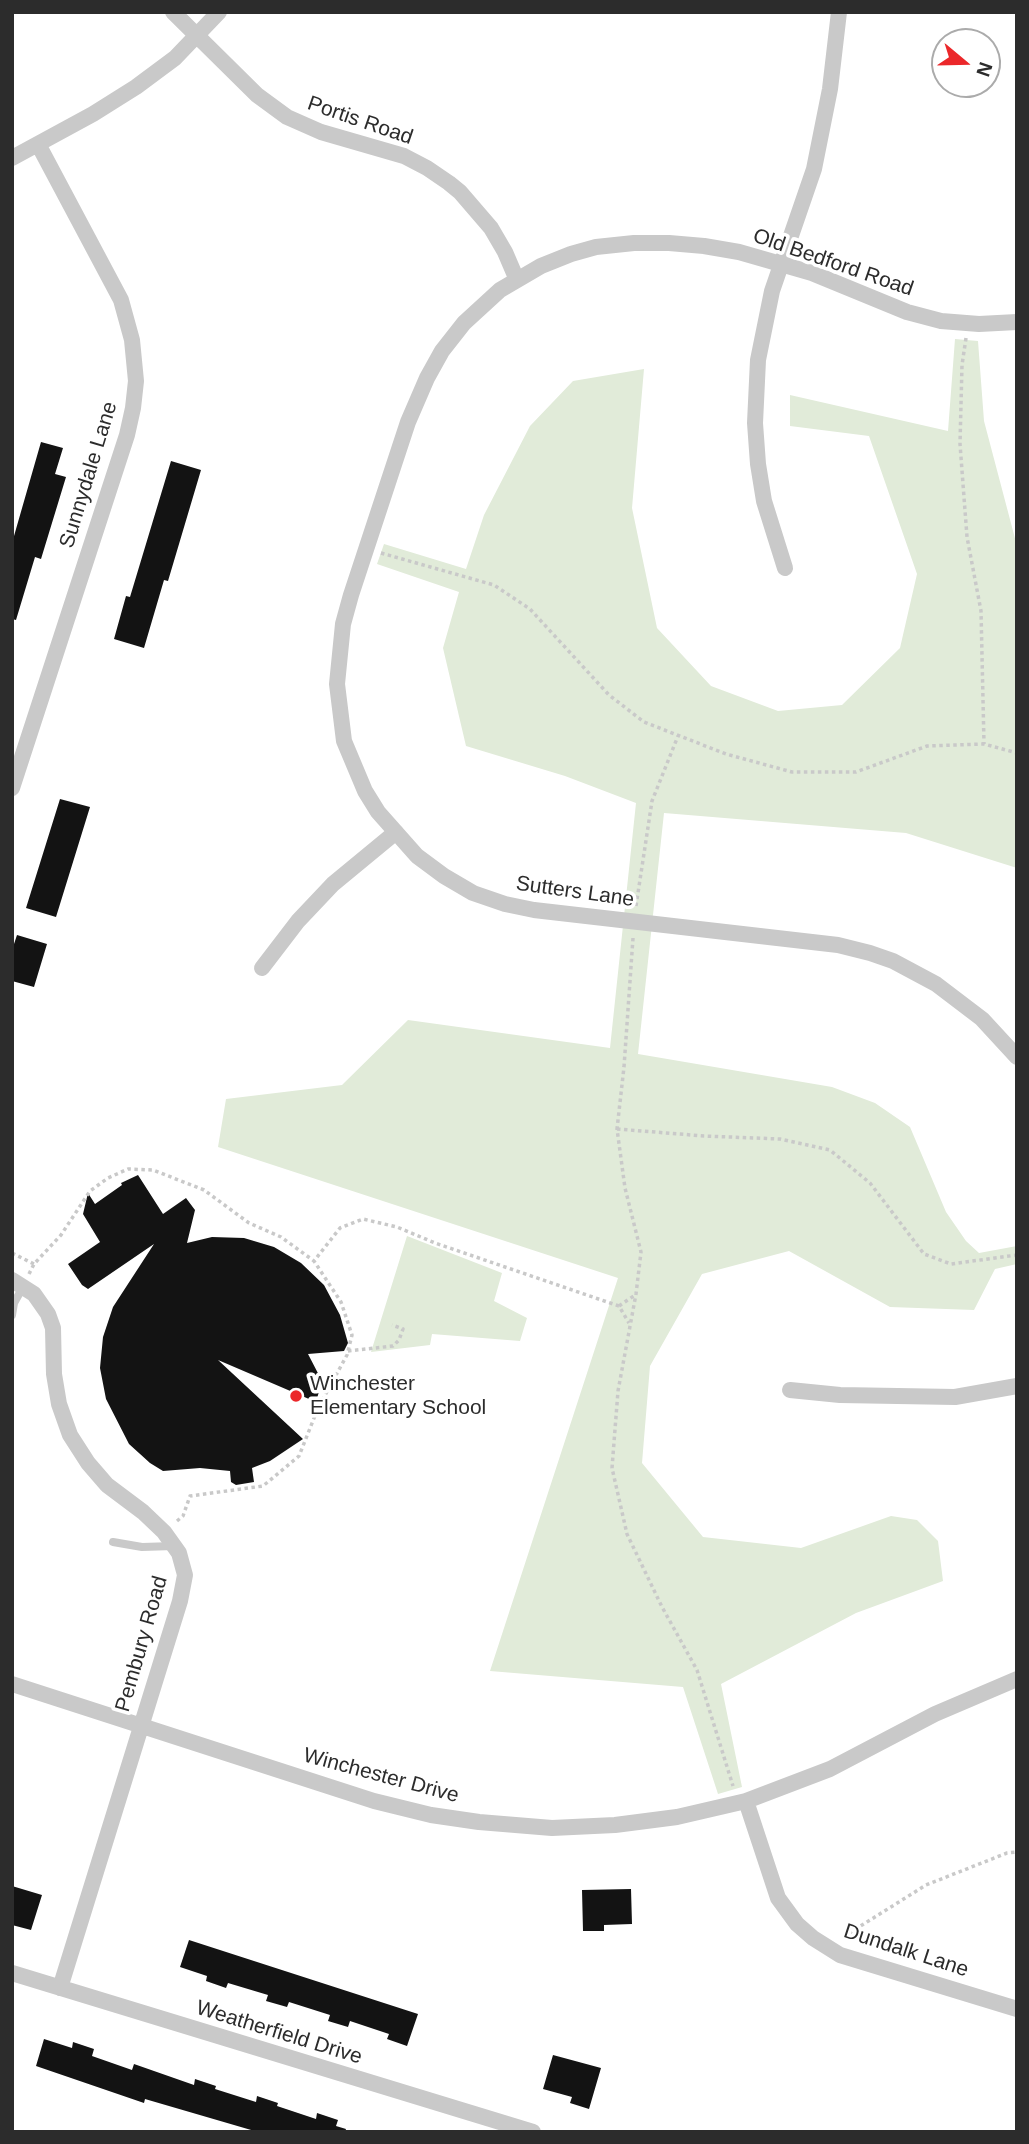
<!DOCTYPE html>
<style>
body{margin:0}
#map{position:relative;width:1029px;height:2144px;overflow:hidden;background:#fff;font-family:Arial,sans-serif}
canvas{display:block}
.frame{position:absolute;inset:0;border:14px solid #2c2c2c;pointer-events:none}
.north{position:absolute;left:931px;top:28px;width:70px;height:70px;box-sizing:border-box;background:#fff;border:2px solid #ababab;border-radius:50%;rotate:109deg;font-size:19px;font-weight:700;line-height:28px;text-align:center;color:#2c2c2c}
.north::after{content:'';display:block;margin:auto;width:24px;height:32px;background:#eb272a;clip-path:polygon(50% 0,100% 100%,50% 72%,0 100%)}
</style>
<div id="map">
<canvas width="1029" height="2144"></canvas>
<div class="frame"></div>
<div class="north">N</div>
</div>
<script>
const g = document.querySelector('canvas').getContext('2d');
g.lineJoin = 'round';
function fill(path, color) { g.fillStyle = color; g.fill(path, 'evenodd'); }
const toPath = rows => new Path2D(rows.map(r => 'M' + r).join(''));
function stroke(path, color, width, dash) { g.strokeStyle = color; g.lineWidth = width; g.lineCap = dash ? 'butt' : 'round'; g.setLineDash(dash || []); g.stroke(path); }
function label(font, color, halo, rows, align = 'center') {
  g.font = font + ' Arial,sans-serif'; g.lineWidth = 7; g.setLineDash([]); g.textBaseline = 'middle'; g.strokeStyle = halo; g.fillStyle = color; for (const [text, x, y, turn = 0] of rows) {
    g.save(); g.translate(x, y); g.rotate((+turn || 0) * Math.PI / 180); g.textAlign = isNaN(turn) ? turn : align; if (halo) g.strokeText(text, 0, 0); g.fillText(text, 0, 0); g.restore();
  }
}
fill(toPath([
 [955,339,978,341,984,421,1017,546,1017,868,906,833,664,813,638,1054,832,1087,875,1103,910,1127,946,1212,966,1241,979,1253,1017,1246,1017,1264,995,1269,974,1310,890,1307,789,1251,702,1274,650,1366,642,1463,703,1537,801,1548,891,1516,917,1520,938,1541,943,1581,856,1613,721,1684,742,1787,718,1794,683,1687,490,1671,618,1278,218,1147,226,1099,342,1085,408,1020,610,1048,636,803,565,776,466,746,443,648,459,592,377,564,384,544,466,569,484,515,530,426,573,381,644,369,632,508,657,628,711,686,778,711,842,705,900,648,917,574,869,436,790,426,790,395,948,431],
 [407,1236,502,1273,494,1301,527,1318,520,1341,432,1334,430,1345,371,1352]
]), '#e1ebd9');
fill(toPath([
 [41,442,63,448,55,474,66,477,41,559,35,557,16,620,12,619,12,543],
 [171,461,201,470,168,581,164,580,144,648,114,639,126,596,130,597],
 [60,799,90,807,56,917,26,908],
 [17,935,47,944,34,987,12,981,12,950],
 [138,1175,163,1214,186,1198,195,1210,187,1243,212,1237,244,1238,274,1247,301,1263,324,1285,340,1315,348,1343,344,1351,308,1354,322,1381,316,1402,218,1360,303,1439,270,1461,252,1468,254,1482,236,1485,231,1482,230,1471,200,1468,163,1471,150,1463,129,1444,106,1399,100,1368,103,1337,113,1307,154,1244,88,1289,82,1285,68,1264,100,1242,83,1214,88,1193,95,1204,122,1185,121,1183],
 [12,1886,42,1895,31,1930,12,1925],
 [631,1889,632,1924,604,1925,604,1931,583,1931,582,1890],
 [189,1940,418,2014,407,2046,387,2039,389,2034,350,2021,348,2027,328,2021,330,2015,289,2002,287,2007,266,2001,268,1995,228,1983,226,1988,206,1981,207,1976,180,1967],
 [44,2039,72,2048,73,2042,94,2049,92,2056,132,2070,134,2064,194,2085,195,2079,216,2086,215,2089,256,2102,257,2096,278,2103,277,2106,316,2119,317,2113,338,2120,336,2126,346,2129,345,2132,258,2132,145,2099,144,2103,36,2066],
 [553,2055,601,2068,589,2109,570,2103,572,2097,543,2089]
]), '#131313');
stroke(toPath([
 [966,338,962,365,960,444,967,537,981,611,984,744],
 [381,553,494,585,530,609,609,695,644,722,726,754,792,772,856,772,927,746,984,744,1017,753],
 [636,906,652,801,678,736],
 [633,938,624,1067,617,1129,625,1188,641,1252,636,1294,618,1391,612,1468,627,1534,662,1607,697,1670,733,1786],
 [617,1129,704,1136,780,1139,830,1150,870,1183,924,1254,951,1264,1017,1255],
 [12,1253,34,1264],
 [29,1274,34,1264,61,1235,90,1191,108,1178,128,1169,153,1170,204,1190,249,1223,281,1237,314,1261],
 [619,1306,635,1295],
 [348,1351,393,1346,399,1340,403,1329,392,1325],
 [177,1521,183,1516,190,1496,263,1486,299,1456,318,1408,347,1355,352,1335,341,1302,314,1261,340,1228,363,1219,397,1227,435,1243,619,1306,629,1323],
 [843,1937,926,1885,1007,1853,1017,1852]
]), '#c9c9c9', 3.5, [3.5, 3.5]);
stroke(toPath([
 [12,1315,14,1303,23,1287],
 [113,1542,142,1547,174,1546]
]), '#c9c9c9', 8);
stroke(toPath([
 [173,12,257,95,287,117,321,132,404,156,427,168,449,183,460,192,491,228,505,252,517,280],
 [12,158,93,114,136,87,175,58,219,12],
 [1017,322,979,324,941,321,907,312,812,273,739,252,704,246,669,243,634,243,596,247,571,254,541,266,500,290,464,323,442,351,427,378,408,422,351,595,343,624,337,684,344,741,365,791,378,812,417,856,444,876,473,893,505,904,534,910,838,945,870,953,893,961,936,984,982,1019,1017,1057],
 [785,568,764,501,758,464,755,423,758,360,772,291,814,169,830,89,839,12],
 [12,788,127,435,133,408,136,381,132,340,121,300,38,144],
 [262,968,298,921,333,884,396,832],
 [12,1280,34,1294,48,1314,53,1328,54,1374,59,1404,70,1435,88,1463,107,1485,143,1512,164,1532,179,1553,185,1575,180,1601,60,1988],
 [790,1390,840,1395,955,1397,1017,1386],
 [12,1684,374,1801,431,1815,479,1822,552,1828,615,1825,677,1817,746,1801,830,1769,935,1714,1017,1679],
 [746,1801,778,1898,797,1924,813,1938,840,1955,1017,2009],
 [12,1973,533,2132]
]), '#c9c9c9', 16);
for (const [x, y, r, color] of [
 [296,1396,7,"#eb272a"]
]) { const dot = new Path2D(); dot.arc(x, y, r, 0, 2 * Math.PI); g.fillStyle = color; g.fill(dot); stroke(dot, '#fff', 2.5); }
label('21px', '#2c2c2c', '#fff', [
 ["Portis Road",360,121,19],
 ["Old Bedford Road",833,263,19],
 ["Sunnydale Lane",89,475,-73],
 ["Sutters Lane",575,892,8],
 ["Pembury Road",142,1644,-74],
 ["Winchester Drive",381,1776,15],
 ["Dundalk Lane",906,1951,18],
 ["Weatherfield Drive",279,2033,17]
]);
label('21px', '#2c2c2c', '#fff', [
 ["Winchester",310,1384],
 ["Elementary School",310,1408]
], 'left');
</script>
